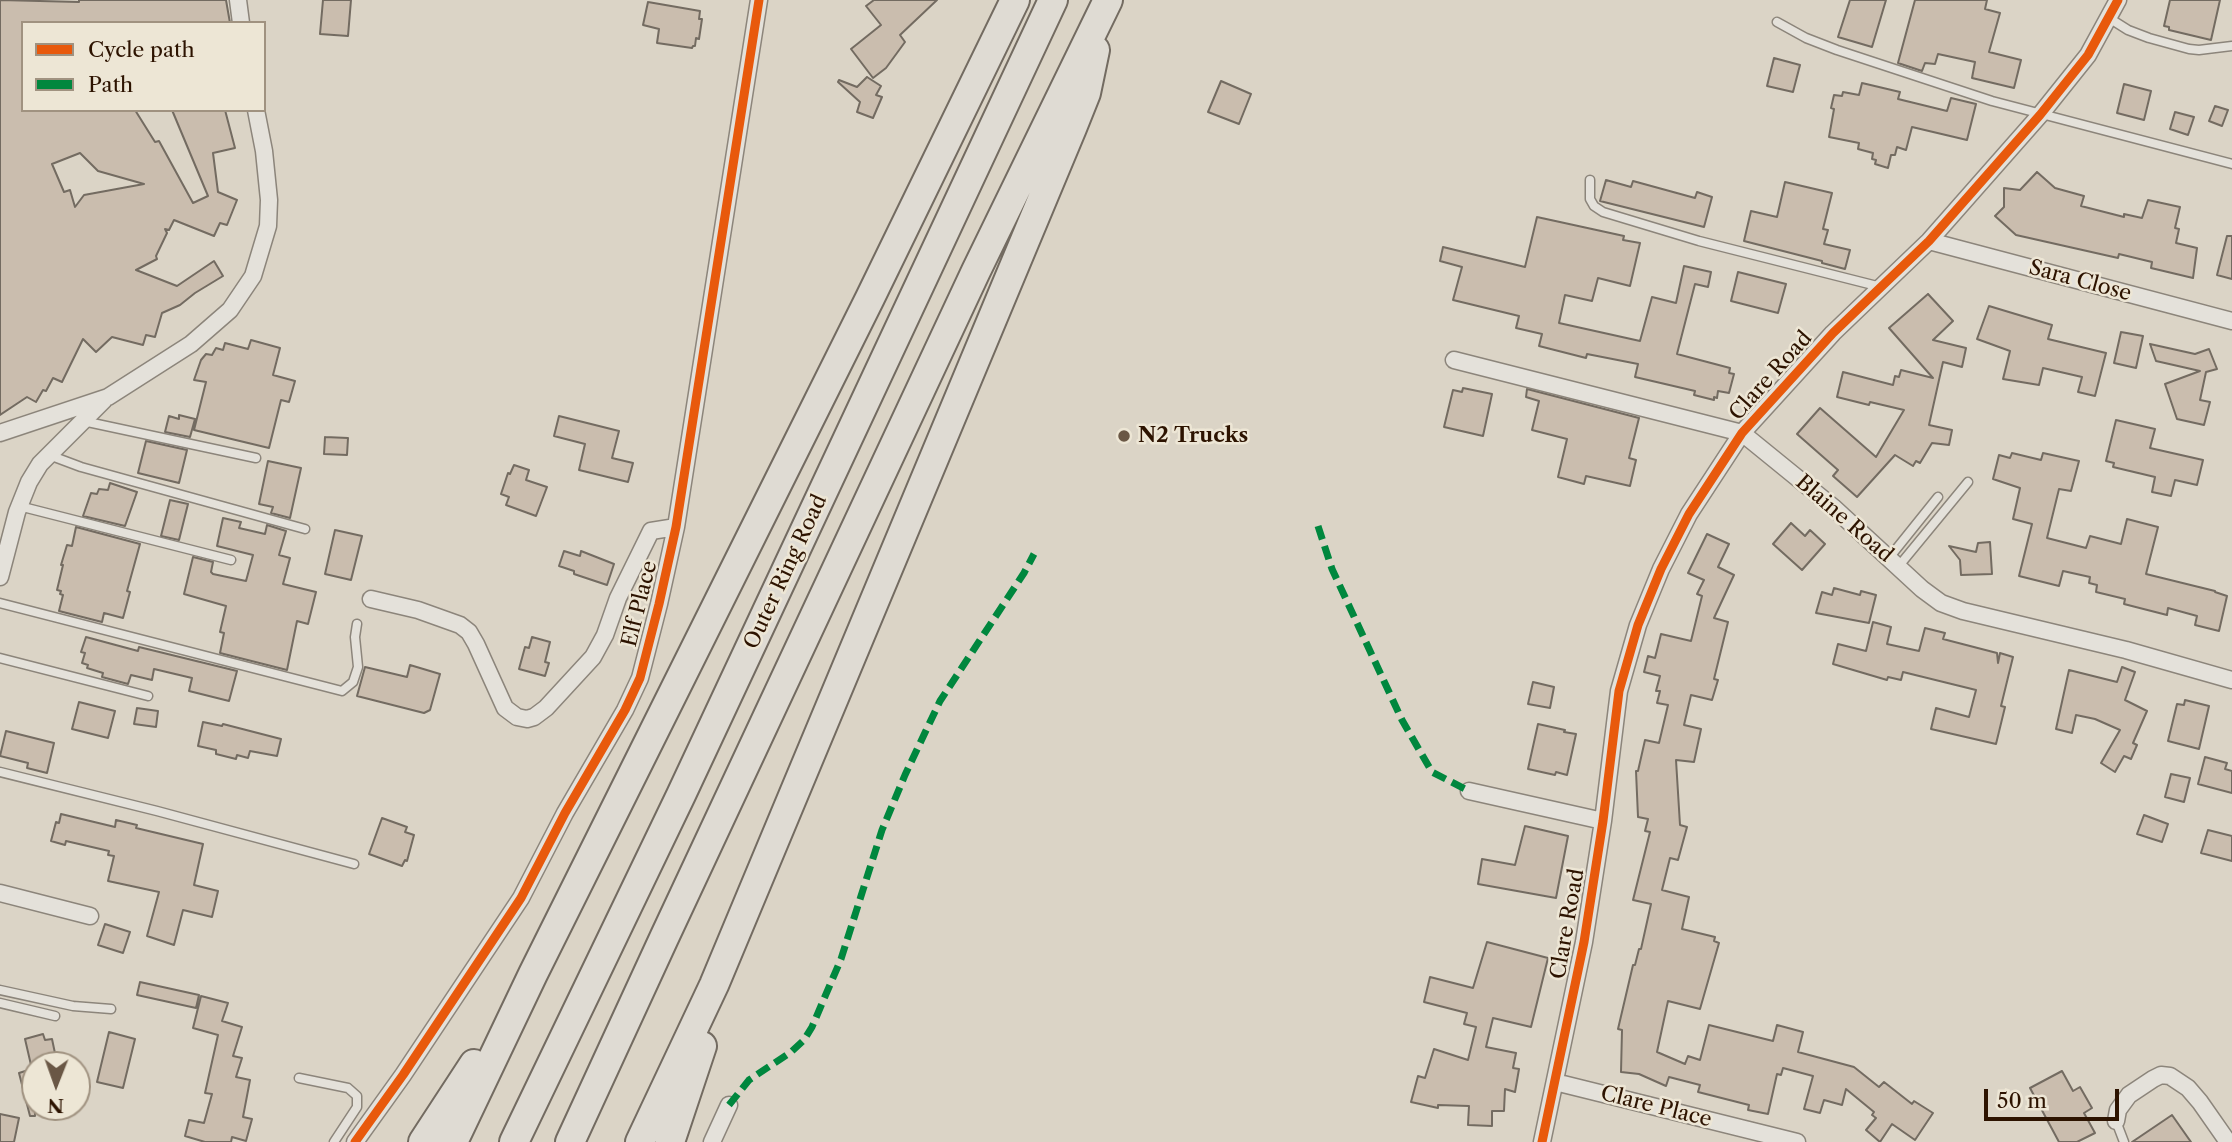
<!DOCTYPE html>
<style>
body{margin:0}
#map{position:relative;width:2232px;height:1142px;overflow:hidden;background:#dbd4c6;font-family:"Libre Caslon Text",serif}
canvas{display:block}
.legend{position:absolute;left:21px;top:21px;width:245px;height:91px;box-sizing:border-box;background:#ede6d5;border:2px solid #a09280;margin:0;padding:9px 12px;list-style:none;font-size:21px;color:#2d1300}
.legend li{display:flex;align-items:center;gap:14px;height:35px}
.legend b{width:35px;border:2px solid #a09280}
.north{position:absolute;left:21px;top:1051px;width:70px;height:70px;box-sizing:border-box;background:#ede6d5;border:2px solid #a09280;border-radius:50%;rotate:181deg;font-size:19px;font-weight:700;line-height:28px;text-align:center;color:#2d1300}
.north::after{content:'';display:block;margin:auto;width:24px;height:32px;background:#6a5745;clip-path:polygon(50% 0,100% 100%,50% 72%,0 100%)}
.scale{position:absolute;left:1984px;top:1089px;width:135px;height:32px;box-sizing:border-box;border:4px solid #2d1300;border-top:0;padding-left:9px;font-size:21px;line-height:24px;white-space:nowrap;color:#2d1300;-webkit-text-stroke:5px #ede6d5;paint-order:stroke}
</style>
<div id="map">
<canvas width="2232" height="1142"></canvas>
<ul class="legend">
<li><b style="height:9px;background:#e8590c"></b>Cycle path</li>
<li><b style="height:9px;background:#00873e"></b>Path</li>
</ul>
<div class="north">N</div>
<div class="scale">50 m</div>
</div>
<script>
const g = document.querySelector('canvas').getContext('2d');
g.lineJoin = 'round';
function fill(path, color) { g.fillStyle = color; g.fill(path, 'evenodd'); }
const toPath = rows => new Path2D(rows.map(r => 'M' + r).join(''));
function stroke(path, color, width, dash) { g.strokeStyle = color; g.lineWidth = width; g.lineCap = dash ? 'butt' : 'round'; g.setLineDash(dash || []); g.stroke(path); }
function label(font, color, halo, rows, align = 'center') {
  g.font = font + ' "Libre Caslon Text",serif'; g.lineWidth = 5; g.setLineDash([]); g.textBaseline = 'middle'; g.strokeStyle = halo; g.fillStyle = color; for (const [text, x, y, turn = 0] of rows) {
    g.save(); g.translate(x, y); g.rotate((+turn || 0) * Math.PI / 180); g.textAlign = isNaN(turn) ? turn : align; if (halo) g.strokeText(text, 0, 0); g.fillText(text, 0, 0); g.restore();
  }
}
const building = toPath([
 [0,0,79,2,79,0,226,0,230,23,23,23,23,110,135,110,155,142,159,141,193,203,208,196,172,110,225,110,235,148,213,153,218,192,237,200,227,225,220,223,214,236,174,220,169,230,165,229,167,233,156,256,157,259,136,270,177,286,214,261,223,276,195,293,180,305,162,313,155,337,146,335,143,345,112,337,96,352,83,339,62,382,53,378,46,391,43,390,36,402,27,397,0,415,0,0],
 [80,153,98,171,144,184,84,195,75,207,70,190,64,192,52,164,80,153],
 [323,0,351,0,348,36,320,34,323,0],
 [874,0,937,0,900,35,905,42,886,68,873,78,851,49,881,25,866,6,874,0],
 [1850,0,1886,0,1872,47,1838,37,1850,0],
 [1915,0,1987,0,1985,9,2000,13,1989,52,2021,60,2014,88,1972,78,1975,62,1938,54,1935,64,1925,63,1922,71,1898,63,1915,0],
 [2170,0,2220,0,2211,40,2169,30,2169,27,2164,26,2170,0],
 [648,2,700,11,699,19,702,19,699,39,696,38,695,46,693,46,692,48,657,43,659,29,643,25,648,2],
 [1774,58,1800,65,1793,92,1767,86,1774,58],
 [867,77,881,86,876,95,882,97,873,118,857,112,860,102,838,82,839,80,857,87,867,77],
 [1221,81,1251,94,1239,124,1208,112,1221,81],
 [1862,83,1900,92,1898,99,1947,111,1951,98,1976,104,1967,140,1912,127,1906,150,1897,147,1895,155,1891,155,1888,168,1875,164,1876,160,1872,159,1873,153,1858,149,1859,143,1829,137,1834,109,1831,108,1834,95,1842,96,1843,92,1859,95,1862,83],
 [2124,84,2151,91,2144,120,2117,113,2124,84],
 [2215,106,2228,110,2222,126,2209,121,2215,106],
 [2175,112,2194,117,2188,135,2170,129,2175,112],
 [2037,172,2055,188,2084,196,2081,206,2124,217,2124,214,2142,218,2148,200,2180,207,2175,228,2179,229,2176,243,2197,248,2193,278,2151,268,2152,262,2119,254,2118,258,2016,235,1995,216,2004,207,2004,188,2020,190,2037,172],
 [1606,180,1631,187,1633,181,1695,198,1697,192,1712,197,1704,227,1600,201,1606,180],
 [1785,182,1832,193,1823,229,1828,230,1824,244,1850,250,1845,269,1822,263,1822,261,1744,241,1751,211,1777,217,1785,182],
 [1537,217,1624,236,1623,240,1640,243,1630,286,1598,278,1592,301,1565,295,1559,323,1640,341,1652,297,1676,303,1684,266,1711,272,1708,287,1695,284,1677,354,1730,368,1729,373,1734,374,1729,393,1718,391,1717,398,1714,397,1714,400,1694,395,1695,391,1635,377,1638,364,1587,354,1586,358,1539,346,1542,334,1516,328,1519,316,1453,300,1462,267,1440,261,1443,247,1525,267,1537,217],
 [2227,236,2232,236,2232,279,2217,275,2227,236],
 [1738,272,1786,284,1778,313,1731,301,1738,272],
 [1928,294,1953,321,1933,340,1966,348,1962,367,1943,362,1929,425,1952,430,1949,445,1932,443,1920,463,1916,461,1913,466,1895,455,1857,497,1833,476,1838,470,1797,434,1820,408,1876,457,1904,410,1870,402,1869,405,1837,397,1843,372,1893,385,1895,376,1899,377,1901,370,1933,378,1889,328,1928,294],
 [1989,306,2052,325,2048,339,2106,353,2095,396,2078,392,2082,377,2043,368,2039,385,2003,379,2010,351,1977,339,1989,306],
 [2121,332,2143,336,2136,368,2114,363,2121,332],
 [251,340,280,348,273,375,295,381,289,402,281,400,269,448,194,430,206,382,194,380,201,360,206,354,212,355,216,348,223,350,225,343,248,349,251,340],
 [2150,344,2195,354,2209,349,2217,369,2206,372,2200,400,2210,402,2204,425,2177,419,2165,384,2200,371,2156,361,2150,344],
 [1463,388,1492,394,1483,436,1444,427,1453,390,1462,392,1463,388],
 [1527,389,1639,418,1629,458,1636,460,1630,486,1586,476,1584,484,1558,477,1567,439,1532,430,1539,401,1526,397,1527,389],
 [179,415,195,419,190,437,165,432,169,416,179,419,179,415],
 [559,416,619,431,612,458,633,463,628,482,579,470,585,444,554,436,559,416],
 [2116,420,2155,429,2150,448,2203,460,2197,485,2175,480,2171,496,2152,492,2155,477,2113,467,2114,463,2106,461,2116,420],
 [325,437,348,438,347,455,324,454,325,437],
 [146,441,187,450,179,483,138,473,146,441],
 [2012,453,2041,460,2043,453,2079,461,2071,491,2059,489,2047,538,2086,548,2090,536,2121,544,2127,519,2158,527,2146,574,2215,591,2215,592,2227,596,2219,631,2195,625,2197,616,2168,608,2167,615,2124,604,2125,599,2096,592,2097,585,2089,583,2090,577,2063,571,2059,586,2019,576,2032,524,2013,519,2020,488,1993,479,1999,455,2010,458,2012,453],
 [268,461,301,468,290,518,271,513,273,507,259,504,268,461],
 [514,465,529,470,526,480,547,487,536,516,506,505,509,497,501,494,508,473,510,474,514,465],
 [110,483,137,492,125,526,83,516,91,493,97,494,99,489,108,490,110,483],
 [170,500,188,504,179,540,161,536,170,500],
 [223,518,241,522,239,528,265,534,267,525,286,531,279,555,290,558,283,584,316,592,308,624,297,621,287,670,220,653,224,633,220,632,226,606,184,594,193,557,213,562,211,572,213,574,246,581,253,555,217,546,223,518],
 [1791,523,1805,536,1810,530,1825,544,1802,570,1773,544,1791,523],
 [76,527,140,544,127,591,130,592,123,618,104,613,102,622,59,611,63,595,60,594,61,591,57,590,63,565,61,565,67,545,72,546,76,527],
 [335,530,362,536,351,580,325,574,335,530],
 [1707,534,1729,544,1718,567,1734,575,1714,618,1728,622,1714,679,1718,680,1712,700,1691,695,1684,725,1701,729,1694,762,1676,760,1680,825,1687,827,1678,860,1670,858,1662,890,1689,897,1682,929,1715,937,1714,941,1719,943,1700,1009,1668,1001,1657,1052,1685,1064,1688,1056,1700,1060,1709,1025,1773,1041,1777,1025,1803,1032,1798,1052,1854,1067,1879,1087,1884,1082,1912,1104,1914,1101,1933,1113,1915,1140,1892,1124,1880,1142,1866,1130,1876,1118,1872,1115,1874,1112,1846,1089,1842,1105,1824,1100,1820,1113,1804,1109,1813,1076,1783,1068,1781,1075,1777,1074,1768,1114,1748,1110,1749,1105,1698,1092,1700,1085,1669,1077,1666,1086,1639,1074,1621,1072,1622,1030,1618,1029,1633,965,1635,965,1639,949,1641,949,1651,904,1633,900,1650,832,1645,831,1648,819,1638,817,1636,771,1638,771,1645,740,1659,743,1668,705,1657,703,1660,691,1656,691,1660,676,1644,672,1648,656,1655,658,1661,634,1691,641,1702,596,1697,594,1704,580,1688,573,1707,534],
 [1990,542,1992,574,1961,575,1960,560,1949,546,1976,552,1978,543,1990,542],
 [564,551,580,556,581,551,614,564,607,585,574,574,574,571,559,566,564,551],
 [1834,588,1860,595,1861,591,1876,595,1869,623,1816,613,1822,592,1832,595,1834,588],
 [1873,622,1891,627,1887,644,1919,651,1925,628,1945,633,1943,639,1997,653,1998,663,2000,653,2013,657,2001,706,2005,707,1996,744,1931,729,1936,708,1969,717,1976,690,1903,672,1901,680,1888,677,1887,680,1833,664,1838,644,1866,651,1873,622],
 [86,637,138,651,139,647,237,671,229,701,189,691,192,678,154,669,152,680,131,675,128,684,102,677,103,673,87,668,88,665,82,663,85,653,81,652,86,637],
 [532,637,550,642,545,662,549,663,545,676,519,669,525,647,529,648,532,637],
 [410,665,440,674,430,710,424,713,357,696,365,667,407,677,410,665],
 [2122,667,2135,672,2125,700,2147,711,2133,743,2137,745,2131,759,2124,756,2115,772,2101,763,2120,730,2095,719,2076,715,2072,733,2056,729,2069,670,2117,682,2122,667],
 [1533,682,1554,687,1550,708,1528,704,1533,682],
 [2185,700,2209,706,2199,749,2168,741,2177,704,2184,705,2185,700],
 [79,702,115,711,108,738,72,729,79,702],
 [137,708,158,711,156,727,134,724,137,708],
 [203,722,222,726,223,724,281,739,277,756,250,751,248,758,237,755,236,759,216,754,216,750,198,746,203,722],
 [1538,724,1565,730,1564,732,1576,734,1567,775,1556,772,1555,775,1528,769,1538,724],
 [6,731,54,743,47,773,27,768,28,763,0,756,6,731],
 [2205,757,2227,763,2225,769,2232,771,2232,793,2198,784,2205,757],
 [2171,774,2190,778,2184,802,2165,797,2171,774],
 [61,814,115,827,116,820,137,825,136,828,203,844,194,885,218,891,212,917,183,910,174,945,147,936,159,892,108,881,114,856,108,855,109,851,66,841,65,845,51,841,56,822,59,823,61,814],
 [2144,815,2168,824,2162,842,2137,834,2144,815],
 [382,818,407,827,405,832,414,835,407,861,405,860,402,866,369,854,382,818],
 [1525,826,1568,836,1556,898,1478,884,1482,859,1515,865,1525,826],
 [2208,830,2232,836,2232,861,2201,853,2208,830],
 [105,924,130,932,123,953,98,945,105,924],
 [1487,942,1548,958,1531,1027,1493,1018,1486,1047,1516,1053,1513,1068,1519,1069,1515,1092,1505,1089,1504,1111,1492,1111,1492,1126,1468,1125,1469,1106,1438,1105,1438,1108,1411,1102,1418,1076,1425,1078,1434,1049,1468,1060,1476,1027,1464,1024,1467,1013,1424,1002,1430,977,1473,988,1487,942],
 [140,982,199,995,196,1008,137,995,140,982],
 [201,996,228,1003,222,1021,242,1027,233,1056,242,1058,236,1077,250,1080,243,1117,252,1119,246,1141,232,1137,231,1142,205,1142,185,1136,189,1120,204,1123,212,1094,205,1093,218,1035,193,1028,201,996],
 [109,1032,135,1039,123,1088,97,1082,109,1032],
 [43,1034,45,1040,52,1039,56,1058,53,1059,55,1065,31,1065,25,1039,43,1034],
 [35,1068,35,1116,30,1116,19,1073,35,1068],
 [2062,1071,2073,1091,2080,1087,2092,1108,2084,1113,2095,1133,2077,1142,2059,1142,2030,1088,2062,1071],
 [0,1114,19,1118,14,1142,0,1142,0,1114],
 [2172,1115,2191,1142,2132,1142,2172,1115]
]);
fill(building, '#cabdae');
stroke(building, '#736b61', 2);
const lane = toPath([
 [2109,18,2128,30,2149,38,2189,49,2199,50,2232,46],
 [1777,22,1806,38,1837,50,1992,101,2232,164],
 [1590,180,1590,199,1594,206,1603,212,1699,241,1881,287],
 [83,421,256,458],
 [49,455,81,467,305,529],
 [19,506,231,560],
 [1889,558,1938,497],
 [1898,567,1968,482],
 [0,603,342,691,353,682,358,667,355,637,357,624],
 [0,658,148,696],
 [0,772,157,811,354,864],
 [0,990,73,1006,111,1009],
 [0,1003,55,1016],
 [299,1078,348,1088,357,1096,357,1107,334,1142],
 [2116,1121,2124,1142]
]);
const street = toPath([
 [238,0,241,23],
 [1929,241,2232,321],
 [1454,360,1742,433,1833,507,1922,589,1941,603,1963,611,2126,650,2232,680],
 [0,433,108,397,191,344,230,310,253,276,268,226,269,200,264,151,256,110],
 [0,577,17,512,29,482,40,464,104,400],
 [371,599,418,610,460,625,469,632,476,644,505,708,517,717,527,719,534,717,546,708,593,657,605,635,618,598,651,531,676,527],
 [1469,791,1603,821],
 [0,893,90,916],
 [1555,1082,1797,1142],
 [2116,1121,2118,1110,2129,1095,2153,1079,2161,1075,2170,1076,2188,1088,2200,1102,2228,1142],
 [355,1142,403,1075,521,898,565,813,625,710,640,678,659,604,676,527,759,0],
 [712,1142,729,1105],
 [1542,1142,1584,942,1603,821,1619,691,1638,625,1661,569,1689,514,1742,433,1833,333,1929,241,2040,115,2088,55,2118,0]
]);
const highway = toPath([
 [423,1142,474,1064],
 [453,1142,533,974,870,298,1015,0],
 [514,1142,681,795,1053,0],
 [570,1142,664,938,976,271,1108,0],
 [640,1142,714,985,1072,128,1086,93,1095,50],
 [670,1142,702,1046]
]);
stroke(lane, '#8c857b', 11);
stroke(street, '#8c857b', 19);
stroke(highway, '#736b61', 32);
stroke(lane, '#e4e1da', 8);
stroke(street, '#e4e1da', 16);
stroke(highway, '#dfdbd3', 28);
stroke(toPath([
 [1318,526,1332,569,1402,720,1432,772,1469,791],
 [729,1105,749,1080,791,1052,804,1040,812,1027,841,959,882,830,905,775,940,701,1024,573,1034,554]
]), '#00873e', 7, [14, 7]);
stroke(toPath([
 [355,1142,403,1075,521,898,565,813,625,710,640,678,659,604,676,527,759,0],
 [1542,1142,1584,942,1603,821,1619,691,1638,625,1661,569,1689,514,1742,433,1833,333,1929,241,2040,115,2088,55,2118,0]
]), '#e8590c', 9);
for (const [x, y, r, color] of [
 [1124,436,7,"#6a5745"]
]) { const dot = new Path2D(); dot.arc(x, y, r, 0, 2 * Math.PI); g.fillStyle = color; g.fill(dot); stroke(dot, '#ede6d5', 2.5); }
label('21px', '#2d1300', '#ede6d5', [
 ["Sara Close",2080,281,15],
 ["Clare Road",1771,376,-48],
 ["Blaine Road",1844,519,41],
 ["Outer Ring Road",786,572,-65],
 ["Elf Place",640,604,-76],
 ["Clare Road",1568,924,-80],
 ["Clare Place",1656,1107,14]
]);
label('bold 21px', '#2d1300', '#ede6d5', [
 ["N2 Trucks",1138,436]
], 'left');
</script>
